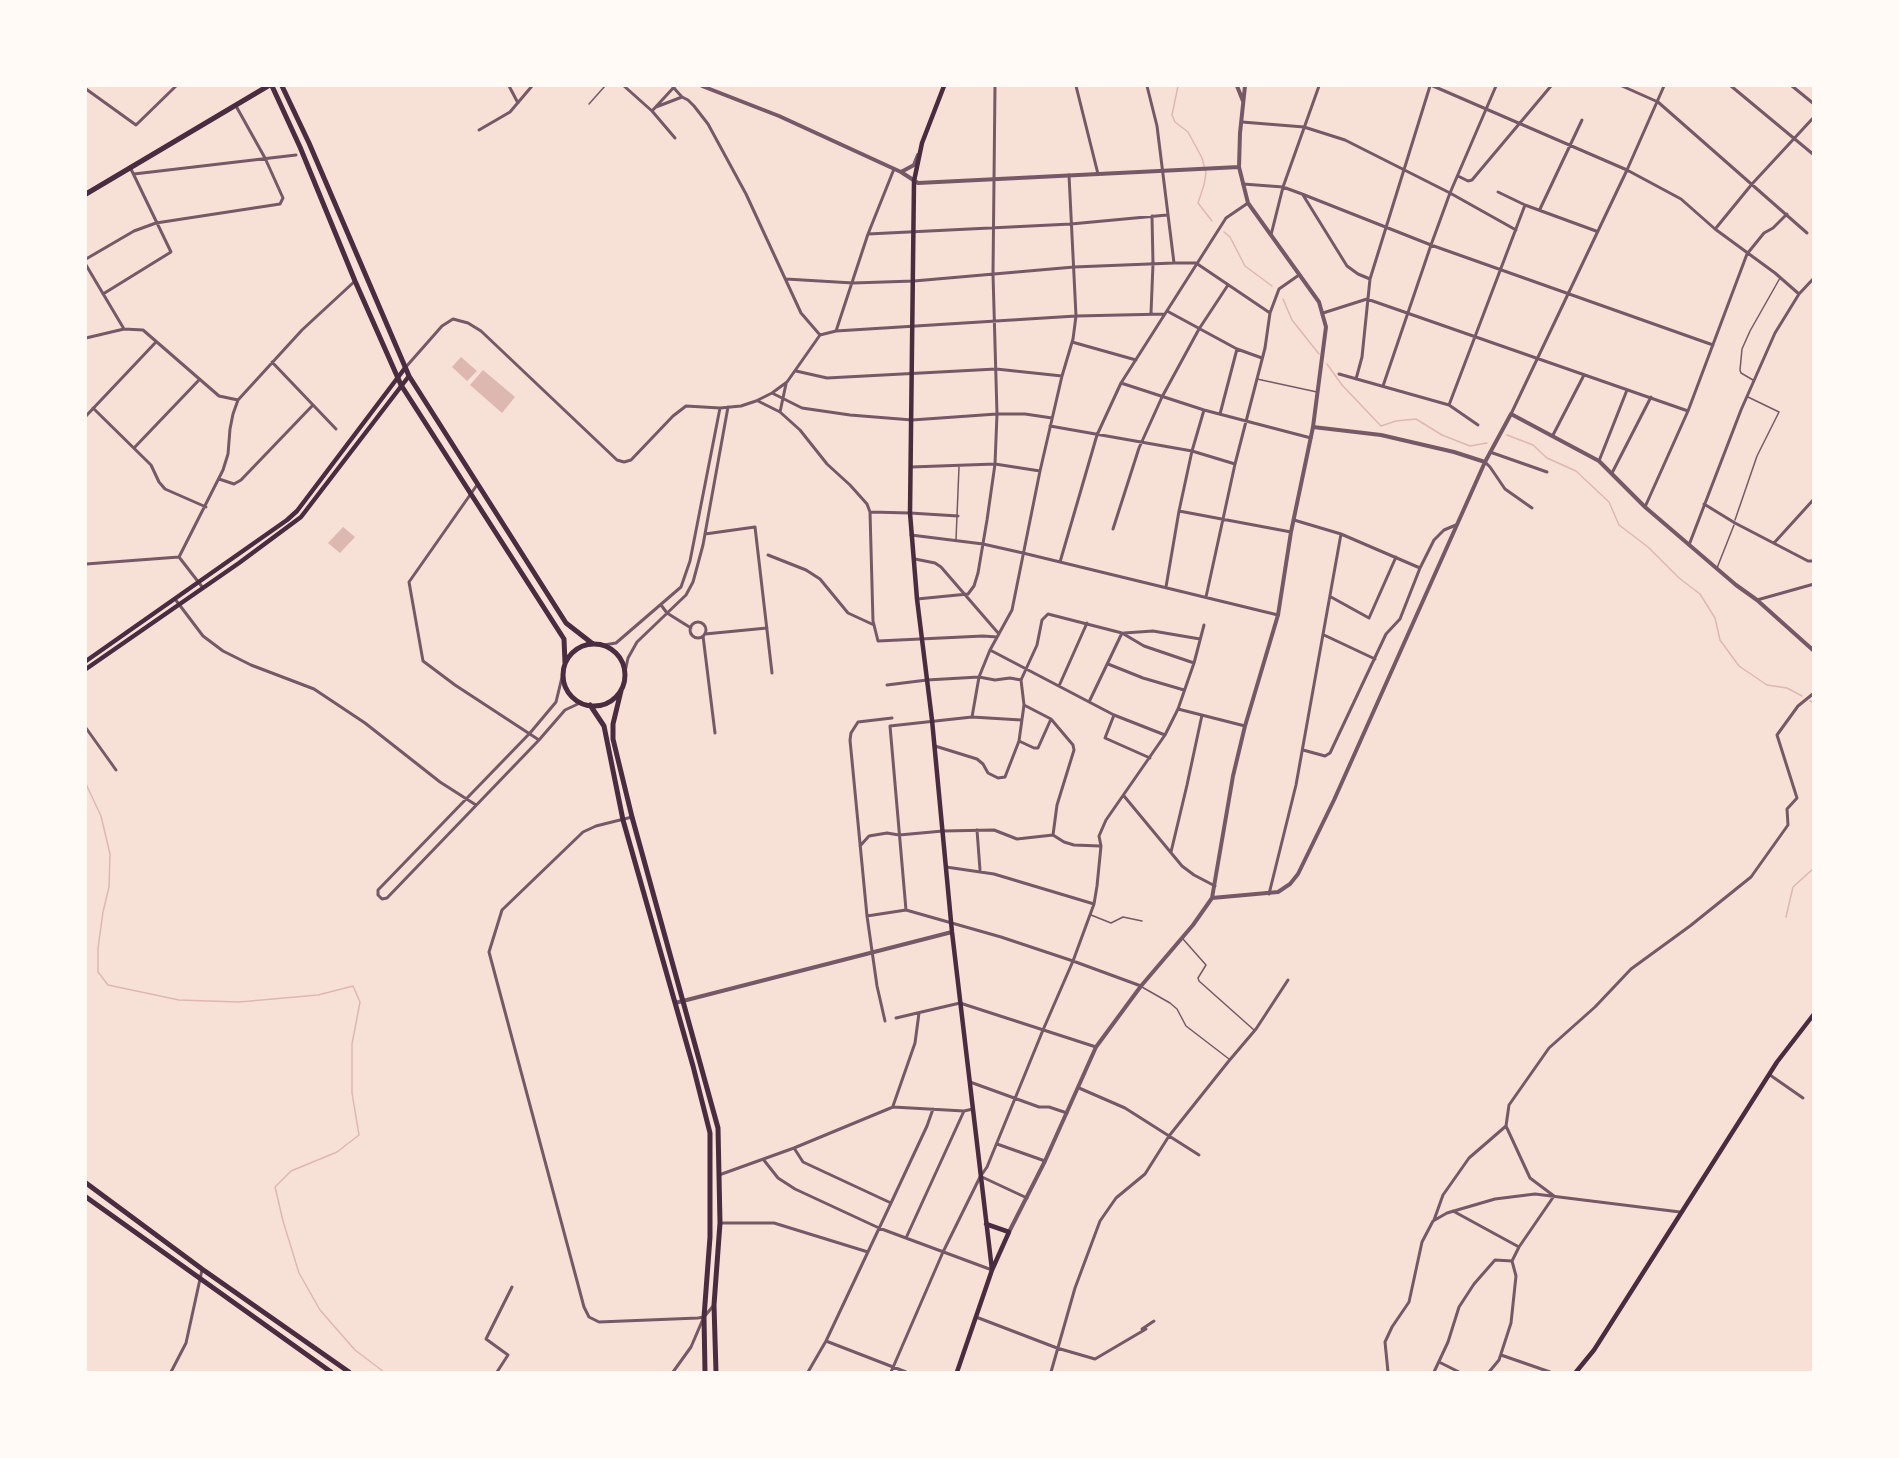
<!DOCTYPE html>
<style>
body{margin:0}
#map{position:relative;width:1899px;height:1458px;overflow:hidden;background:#f7e1d7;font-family:Bitter,serif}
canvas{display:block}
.frame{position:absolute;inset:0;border:87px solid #fffaf5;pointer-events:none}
</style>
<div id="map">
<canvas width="1899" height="1458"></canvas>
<div class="frame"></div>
</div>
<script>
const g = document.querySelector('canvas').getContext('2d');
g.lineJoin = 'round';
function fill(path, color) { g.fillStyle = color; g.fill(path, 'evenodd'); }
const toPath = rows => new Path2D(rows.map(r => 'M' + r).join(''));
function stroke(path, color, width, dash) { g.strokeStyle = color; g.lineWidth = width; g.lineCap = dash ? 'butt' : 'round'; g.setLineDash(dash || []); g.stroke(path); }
fill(toPath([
 [461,357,477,371,467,381,452,367],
 [483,370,515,397,502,413,470,385],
 [343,527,355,537,340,553,328,543]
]), '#dcb8b0');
stroke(toPath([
 [1178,86,1172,115,1175,122,1188,132,1202,158,1206,173,1204,185,1198,203,1212,221],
 [1224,232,1230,237,1245,266,1272,286],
 [1283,299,1292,320,1319,354],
 [1327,364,1342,385,1381,426,1396,421,1416,419,1442,435,1470,446,1487,443],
 [1507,435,1533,445,1547,458,1576,471,1609,502,1619,525,1648,547,1679,578,1700,594,1715,618,1720,640,1739,666,1767,685,1787,688,1802,696],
 [1810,701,1814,703],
 [86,784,101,816,110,854,109,887,103,912,98,948,98,972,108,985,179,1000,239,1002,318,995,353,986,360,1002,352,1044,352,1093,359,1135,337,1152,291,1171,275,1187,283,1221,299,1273,320,1310,355,1350,384,1372],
 [1786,917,1793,887,1814,868]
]), '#dcb8b0', 1.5);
stroke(toPath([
 [589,104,605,86],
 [1257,379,1317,392],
 [1753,380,1741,373,1740,370,1742,349,1750,331,1780,278],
 [1735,520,1757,456,1779,412,1748,397],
 [956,540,959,467],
 [1717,568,1734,525],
 [1091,915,1111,923,1123,917,1142,921],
 [1183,939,1206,965,1198,978,1199,981,1254,1030],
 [1142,987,1170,1003,1177,1009,1186,1026,1229,1059]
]), '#755966', 1.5);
stroke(toPath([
 [509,86,518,103],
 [624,86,652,111,675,138],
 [1076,86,1098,174],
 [1147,86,1157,126,1174,263],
 [1433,86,1627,170,1681,199,1715,229,1775,273,1799,294],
 [1622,86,1658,102,1807,233],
 [1731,86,1814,155],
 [1792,86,1814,104],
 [673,87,682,97,688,100,694,106,708,124,746,194,801,313,820,335],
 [86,89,136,125,176,86],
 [656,107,682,97],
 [652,111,675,86],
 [1242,122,1304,127,1345,140,1450,193,1516,230],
 [479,130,510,112,532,86],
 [134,174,296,155],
 [1458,176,1468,181,1472,180,1551,86],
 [1243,184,1283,187,1302,194,1431,245,1713,345],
 [1498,192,1525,205,1596,231],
 [1303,195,1347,266,1358,274,1370,279],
 [1540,209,1582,120],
 [1716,228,1752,184,1814,117],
 [868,234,1071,224,1167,215],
 [1271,235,1283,187,1319,86],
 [86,259,134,231,156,223,280,204,283,198,265,158,236,106],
 [86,265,124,329],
 [786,279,853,283,914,281,1074,267,1174,263,1196,263,1270,313],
 [103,294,171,252,130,167],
 [1167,311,1237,349,1262,358],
 [1151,313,1153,264,1152,216],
 [1323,313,1367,299,1688,411],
 [836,331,868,234,894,169],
 [820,335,836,331,1076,316,1165,314],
 [86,338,124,329,143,330,219,396,238,400],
 [1072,342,1136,360],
 [272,362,336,429],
 [405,368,442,326,453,319,468,323,481,331,617,460,624,462,631,460,673,416,686,406,720,408,741,406,756,401,772,393,787,382,820,335],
 [796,371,827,378,996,369,1062,376],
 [1339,374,1449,405,1478,425],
 [1356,379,1362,357,1370,279,1430,86],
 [1121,383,1204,410,1311,438],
 [1383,386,1431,245,1450,193,1496,86],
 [772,393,802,408,850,415,912,420,997,414,1025,414,1052,418],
 [758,401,780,412,800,430,827,464,850,485,867,504,870,512,873,621,878,641,983,636,997,637],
 [1449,405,1525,205],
 [93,408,151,465,159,482,165,489,206,507],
 [780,412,786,384],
 [1220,414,1237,349],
 [1511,414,1627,170,1664,86],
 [86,416,156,342],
 [1050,426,1192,451,1235,464],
 [1553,435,1584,375],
 [134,448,199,380],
 [1490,452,1547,472],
 [1599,461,1627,390],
 [1485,462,1490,467,1505,489,1532,508],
 [911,467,995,464,1040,471],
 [1612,473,1651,397],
 [219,479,234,484,241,480,313,405],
 [477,485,409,582,423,661,455,685,539,740],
 [1704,504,1735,523,1808,561,1814,561],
 [1645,507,1688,411,1747,254,1764,233,1773,228,1787,214],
 [1179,511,1291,532],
 [870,512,910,513,958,516],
 [1294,520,1341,534,1420,568],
 [1113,529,1139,448,1162,397,1199,329,1228,285],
 [705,534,755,527,772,673],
 [911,535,983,544,1023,553,1278,615],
 [1774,543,1814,499],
 [1689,545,1741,410,1775,333,1799,294,1814,278],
 [768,555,806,570,820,579,848,613,874,625],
 [179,557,223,470,228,454,230,429,233,414,238,400,302,330,355,281],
 [179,557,203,588],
 [915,559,935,563,941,567,999,634],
 [1060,562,1097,435,1121,383,1226,218,1248,203],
 [86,564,179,557],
 [1166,587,1179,511,1192,451,1204,410],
 [1206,597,1235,464,1265,348,1270,313,1279,289,1299,275],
 [1331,597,1369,618,1396,557],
 [175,599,203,636,223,651,251,665,314,689,365,723,440,782,476,805],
 [917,599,968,594,974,586,978,573,987,520,995,464,997,414,993,274,995,86],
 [1757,600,1814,584],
 [661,605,667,613,691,628],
 '690 630a8 8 0 1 1 16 0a8 8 0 1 1-16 0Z',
 [1124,633,1153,631,1200,639],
 [705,634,767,628],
 [1324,635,1375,659],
 [703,636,715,733],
 [604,645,616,643,681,587,690,561,720,408],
 [990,650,1114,715,1165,735],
 [1108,664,1143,678,1184,690],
 [625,672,628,658,637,642,686,595,693,582,703,545,728,407],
 [563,673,556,702,530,733,378,890,378,895,382,899,387,898,539,740,565,710,580,703],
 [887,685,927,680,979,677,995,680,1010,678,1021,680],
 [1059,686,1087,623],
 [1089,702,1122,633],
 [1024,705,1051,719,1073,745,1074,750,1057,805,1053,835],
 [1178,709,1245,726],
 [1114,715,1105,738,1150,758],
 [972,717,979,677,990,650,1012,610,1040,471,1062,376,1073,339,1076,316,1069,175],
 [86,728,116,770],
 [1019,741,1034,748,1038,748,1051,719],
 [935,746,977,759,983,764,988,773,998,778,1005,777,1019,741,1024,705,1021,680,1037,645,1042,620,1048,614,1122,633,1144,646,1194,663],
 [1303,750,1325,756,1330,753,1386,634,1400,619,1420,568,1434,540,1444,530,1456,525],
 [1124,796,1182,866,1194,875,1215,886],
 [632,817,596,826,583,832,502,910,489,952,584,1307,589,1317,599,1322,698,1318,704,1317,714,1305],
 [977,830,980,870],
 [860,846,869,836,887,833,899,835,943,831,994,830,1017,839,1053,835,1064,842,1074,845,1100,846],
 [1171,852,1187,785,1202,715],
 [946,867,994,874,1094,904],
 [1269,894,1296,785,1341,534],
 [906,910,890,726,972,717,1021,720],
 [867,916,906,910,1001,937,1073,961,1141,986],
 [896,1018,960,1003,1096,1047],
 [885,1021,877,986,867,916,850,740,851,733,858,722,892,718],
 [1770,1075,1803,1098],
 [970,1082,1039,1107,1049,1107,1067,1113],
 [1079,1088,1125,1108,1199,1155],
 [893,1106,915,1043,919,1013],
 [997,1144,1045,1161],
 [794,1148,803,1162,891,1203],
 [763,1159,778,1178,795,1189,879,1228,992,1270],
 [719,1175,794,1148,893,1107,964,1111,973,1109],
 [982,1177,1027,1198],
 [1554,1196,1530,1178,1506,1126,1509,1105,1549,1048,1595,1007,1631,969,1690,926,1751,877,1788,825,1787,809,1797,798,1777,735,1798,706,1814,693],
 [1453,1211,1519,1247],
 [1434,1220,1443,1195,1469,1158,1506,1126],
 [721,1223,774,1223,868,1252],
 [906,1238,964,1111],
 [976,1317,1057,1348,1095,1359,1146,1329],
 [1142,1329,1154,1321],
 [826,1341,906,1372],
 [1501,1355,1550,1372],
 [1439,1362,1459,1372],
 [171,1372,186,1343,202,1270],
 [497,1372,508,1355,486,1339,512,1287],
 [673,1372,691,1347,703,1319],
 [808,1372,826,1341,891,1203,927,1126,933,1109],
 [891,1372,943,1252,980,1177,987,1167,1043,1030,1073,961,1094,904,1097,886,1101,846,1099,836,1106,820,1165,735,1178,709,1194,663,1204,625],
 [1051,1372,1075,1288,1100,1221,1116,1198,1145,1174,1169,1136,1228,1062,1256,1029,1288,980],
 [1388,1372,1385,1342,1392,1327,1409,1302,1422,1242,1433,1221,1447,1213,1495,1199,1535,1194,1680,1212],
 [1434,1372,1448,1342,1459,1307,1474,1284,1495,1260,1512,1261,1519,1247,1554,1196],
 [1489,1372,1499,1360,1511,1323,1516,1276,1512,1261]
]), '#755966', 3);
stroke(toPath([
 [702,86,779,116,901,172,918,183,1239,167],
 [1237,86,1243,101],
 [901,172,914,165,918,155],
 [1313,427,1381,435,1454,452,1485,462],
 [1212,898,1278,892,1290,884,1298,874,1334,800,1485,462,1511,414,1599,461,1645,507,1736,585,1757,600,1814,651],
 [675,1003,952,932],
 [1009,1232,1045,1161,1096,1047,1141,986,1193,925,1212,898,1233,776,1245,726,1278,615,1291,532,1313,427,1326,327,1319,302,1248,203,1239,167,1240,133,1245,86]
]), '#755966', 4);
stroke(toPath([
 [944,86,922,143,914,181,910,513,917,599,932,720,952,932,992,1270],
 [86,661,287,520,297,511,405,368],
 [86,669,239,563,301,517,409,376],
 [957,1372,992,1270,1009,1232,986,1224],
 [1576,1372,1594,1350,1777,1062,1814,1014]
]), '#4a2c40', 4.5);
stroke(toPath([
 [272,86,300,147,355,281,401,385,564,639,565,663],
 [282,86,309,143,409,376,566,623,593,644],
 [86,194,268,86],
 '563 675a31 31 0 1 1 62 0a31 31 0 1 1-62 0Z',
 [621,691,613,724,613,739,632,817,718,1128,720,1223,714,1305,716,1372],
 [590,705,604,726,623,820,693,1066,710,1133,710,1237,704,1317,705,1372]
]), '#4a2c40', 5);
stroke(toPath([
 [86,1183,202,1269,349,1372],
 [86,1197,331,1372]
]), '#4a2c40', 5);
</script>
